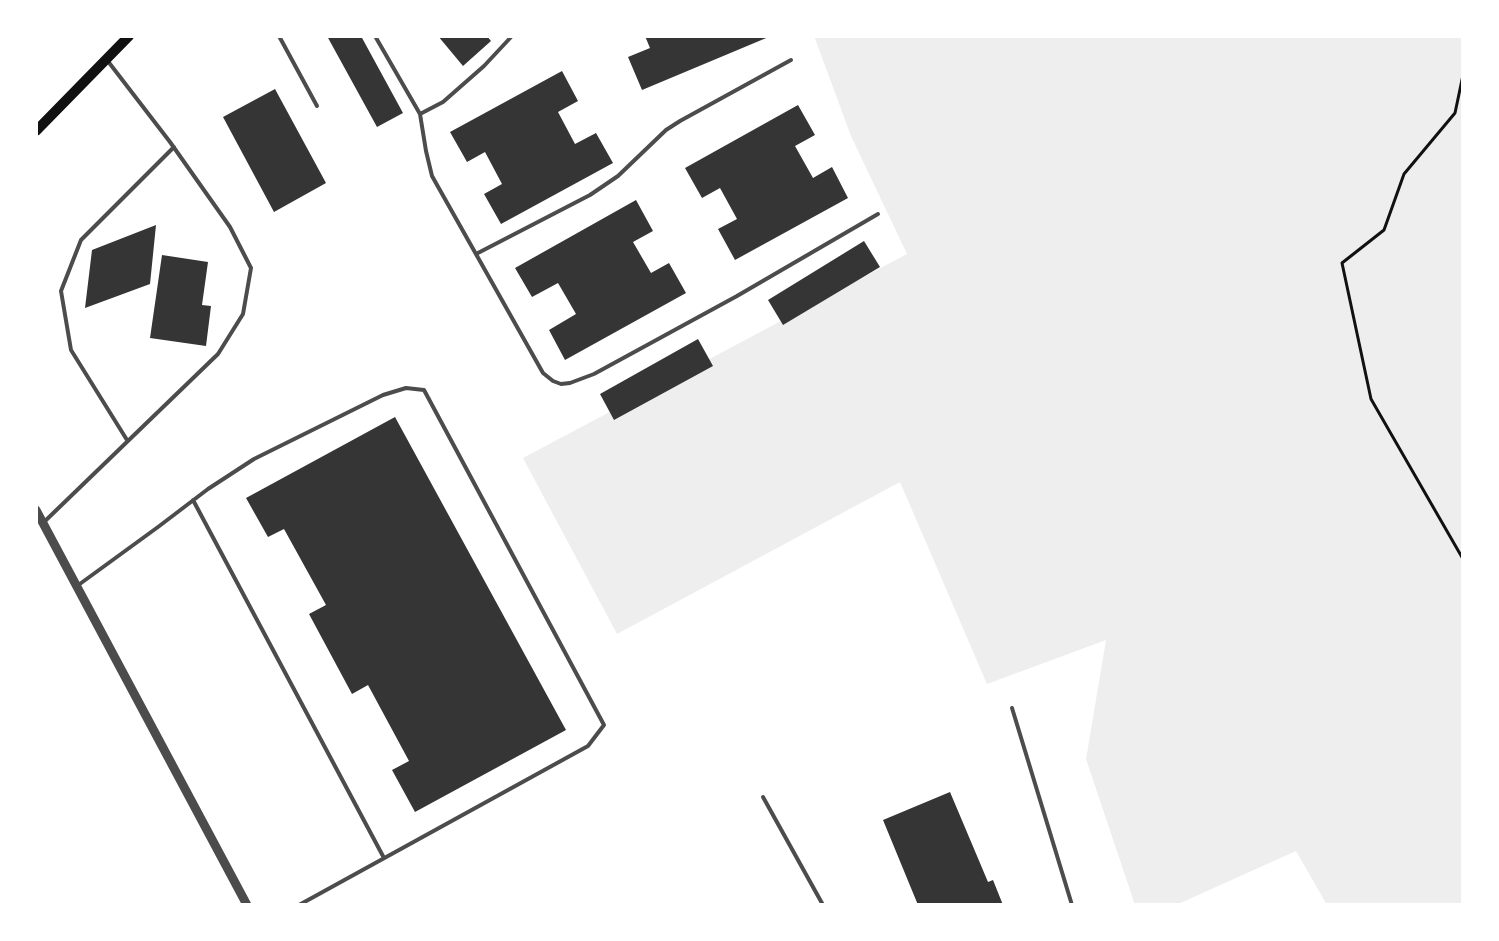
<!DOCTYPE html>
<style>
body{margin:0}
#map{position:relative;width:1499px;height:941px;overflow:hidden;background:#fff;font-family:Signika,sans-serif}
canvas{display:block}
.frame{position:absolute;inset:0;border:38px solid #fff;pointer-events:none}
</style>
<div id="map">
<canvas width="1499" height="941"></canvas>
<div class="frame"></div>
</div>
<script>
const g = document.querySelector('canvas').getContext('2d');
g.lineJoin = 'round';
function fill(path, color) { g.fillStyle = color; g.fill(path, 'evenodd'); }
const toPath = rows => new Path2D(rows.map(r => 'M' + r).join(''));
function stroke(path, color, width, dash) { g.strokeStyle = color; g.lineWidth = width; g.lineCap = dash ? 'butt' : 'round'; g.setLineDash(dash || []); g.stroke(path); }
fill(toPath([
 [814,36,1463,36,1463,905,1327,905,1296,851,1176,905,1135,905,1086,759,1106,640,987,684,900,482,617,634,523,458,907,254,851,136]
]), '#eee');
fill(toPath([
 [327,36,361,36,403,113,377,127],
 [438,36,487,36,491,41,463,66],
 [645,36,771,36,642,90,628,57,650,48],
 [562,71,578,101,558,112,575,144,596,133,613,163,501,224,484,194,502,184,485,152,467,162,450,132],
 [275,89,326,183,274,212,223,117],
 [798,105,815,135,795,146,813,178,832,167,848,198,735,260,718,229,737,219,720,188,702,198,685,168],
 [636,200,653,231,633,242,651,273,669,263,686,293,565,360,549,330,576,314,558,283,532,297,515,268],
 [156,225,150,284,85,308,92,250],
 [864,241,880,267,783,325,768,300],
 [162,255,208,262,202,305,211,306,206,346,150,338],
 [698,339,713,366,614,420,600,394],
 [395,417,566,730,415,812,392,770,409,761,368,685,352,694,309,614,326,605,284,529,268,537,246,498],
 [950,792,988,882,993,880,1003,905,918,905,883,820]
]), '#353535');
stroke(toPath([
 [1463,75,1455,113,1404,174,1384,230,1342,263,1371,399,1463,559]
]), '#111', 3);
stroke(toPath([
 [279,36,317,106],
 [375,36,420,114,426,151,432,176,543,373,553,381,561,384,570,383,594,374,737,296,878,214],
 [420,114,443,102,484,66,512,36],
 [476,254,590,195,618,176,666,130,680,121,791,60],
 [127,440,71,350,61,291,81,240,174,147],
 [193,500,384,858],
 [43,523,218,354,243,314,251,268,230,227,170,142,107,60],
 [77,586,158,527,208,489,254,459,383,395,406,388,424,390,604,725,588,746,299,905],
 [1012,708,1072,905],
 [763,797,823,905]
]), '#4c4c4c', 4);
stroke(toPath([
 [36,510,247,905]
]), '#4c4c4c', 9);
stroke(toPath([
 [36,131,129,36]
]), '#111', 10);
</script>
